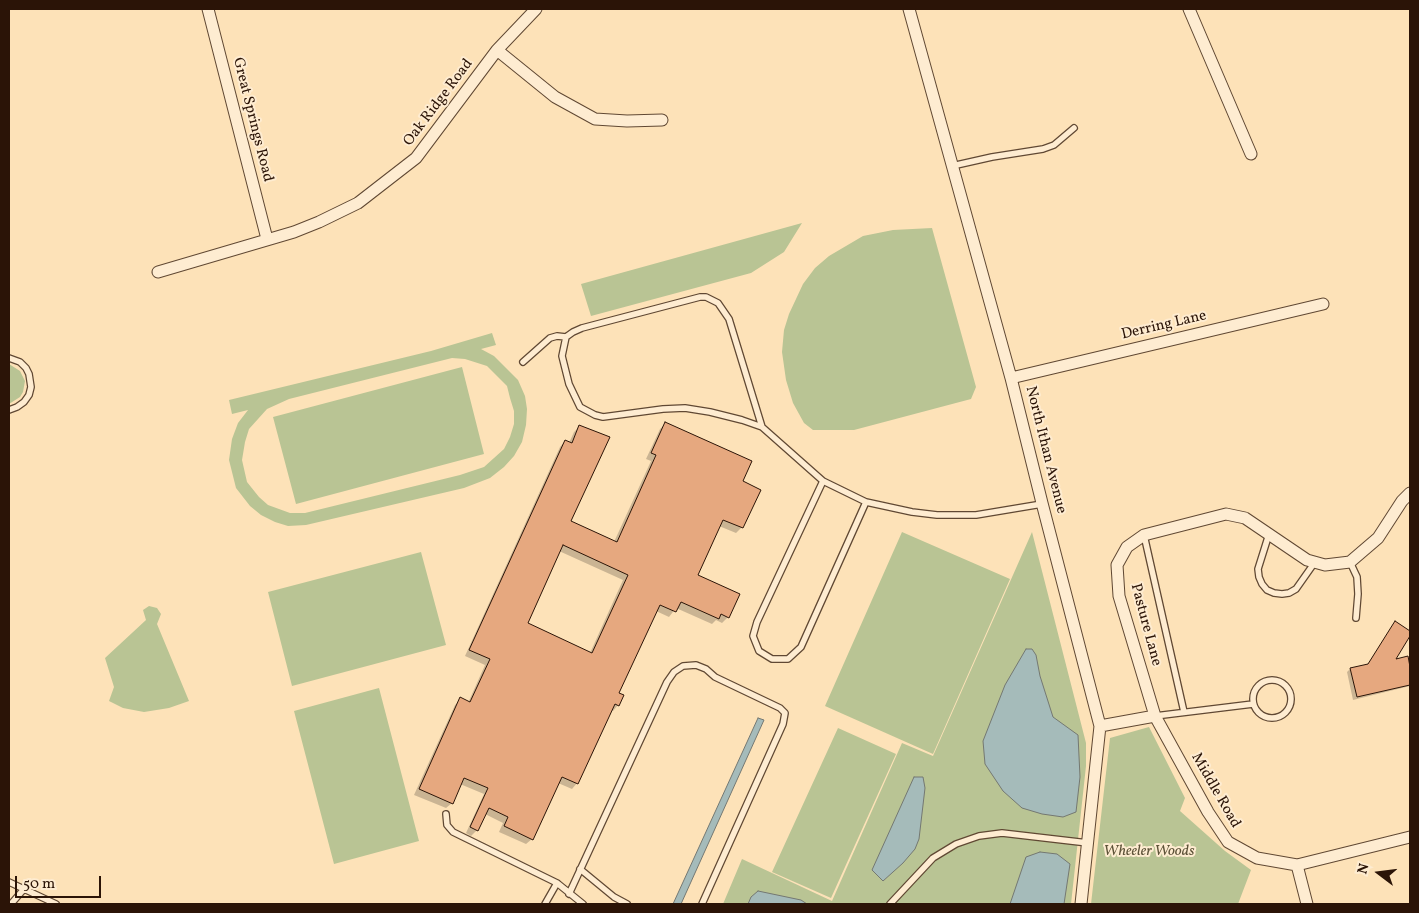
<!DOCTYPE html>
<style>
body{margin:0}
#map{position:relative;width:1419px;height:913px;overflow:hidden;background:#fde2b8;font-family:Vollkorn,serif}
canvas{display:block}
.frame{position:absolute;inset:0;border:10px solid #2b1407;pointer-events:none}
.north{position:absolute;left:1354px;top:848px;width:50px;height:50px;-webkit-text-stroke:4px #feecd1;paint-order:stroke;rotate:285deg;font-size:14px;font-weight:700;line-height:20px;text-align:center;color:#2b1407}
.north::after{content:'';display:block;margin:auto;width:18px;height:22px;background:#2b1407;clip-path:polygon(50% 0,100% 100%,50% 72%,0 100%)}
.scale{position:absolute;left:15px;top:876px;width:86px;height:22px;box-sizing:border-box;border:2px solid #2b1407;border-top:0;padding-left:6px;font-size:15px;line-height:18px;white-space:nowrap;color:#2b1407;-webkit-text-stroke:4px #feecd1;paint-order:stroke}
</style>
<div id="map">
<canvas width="1419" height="913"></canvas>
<div class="frame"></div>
<div class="north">N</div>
<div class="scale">50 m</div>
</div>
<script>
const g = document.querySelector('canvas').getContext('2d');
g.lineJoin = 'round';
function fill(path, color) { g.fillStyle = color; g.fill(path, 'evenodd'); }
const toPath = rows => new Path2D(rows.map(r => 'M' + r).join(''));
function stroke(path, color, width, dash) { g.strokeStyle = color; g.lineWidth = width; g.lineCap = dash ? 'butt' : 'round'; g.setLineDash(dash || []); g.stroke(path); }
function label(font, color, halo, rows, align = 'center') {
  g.font = font + ' Vollkorn,serif'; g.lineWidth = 4; g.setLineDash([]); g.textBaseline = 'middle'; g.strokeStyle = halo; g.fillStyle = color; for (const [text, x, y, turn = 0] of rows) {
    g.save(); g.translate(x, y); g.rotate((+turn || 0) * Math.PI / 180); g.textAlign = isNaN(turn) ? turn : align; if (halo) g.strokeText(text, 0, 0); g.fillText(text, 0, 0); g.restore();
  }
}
fill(toPath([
 [802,223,784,252,751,273,591,316,581,284],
 [932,228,976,387,971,399,854,430,813,430,804,423,793,403,786,380,782,352,784,330,789,314,803,284,815,268,829,256,863,236,893,230],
 [492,333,496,345,481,349,494,356,518,380,525,396,527,409,526,425,522,442,514,456,504,467,490,478,464,488,306,525,288,526,275,522,261,515,250,506,236,488,229,460,232,439,238,423,248,410,232,414,229,400,431,351],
 [452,358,465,359,487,366,507,386,510,398,514,411,514,424,510,437,504,449,484,467,460,475,305,513,290,513,268,505,259,497,247,482,242,460,245,442,249,429,267,409,289,399],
 [9,364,20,371,25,381,23,392,20,397,9,404],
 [462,367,484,454,296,504,273,417],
 [902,532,1010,579,933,754,825,706],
 [1032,532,1086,743,1086,766,1071,904,723,904,742,859,832,901,902,743,933,756],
 [421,552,446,645,292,686,268,592],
 [149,606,157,608,161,614,157,624,189,701,169,708,144,712,123,708,109,701,114,687,105,658,146,620,143,610],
 [379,688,419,841,334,864,294,711],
 [1149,727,1185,798,1180,811,1225,851,1251,870,1238,904,1091,904,1110,738],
 [838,728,896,754,831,898,772,872]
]), '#b9c494');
const water = toPath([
 [1026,649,1032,649,1036,655,1040,676,1053,717,1078,735,1080,777,1076,812,1063,817,1042,814,1022,808,1003,791,985,764,983,741,1005,685,1026,649],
 [758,718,764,720,681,904,673,904,758,718],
 [914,777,923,777,925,788,919,839,915,849,903,863,883,881,872,870,914,777],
 [1040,852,1057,854,1070,864,1064,904,1010,904,1026,857,1040,852],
 [758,891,801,900,807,904,748,904,751,897,758,891]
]);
fill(water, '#a5bbba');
stroke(water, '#747872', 1);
fill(toPath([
 [666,423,741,482,742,527,736,533,719,526,697,576,728,617,722,623,716,620,712,624,676,608,669,617,656,611,618,694,618,705,613,711,611,710,577,783,572,789,558,783,532,839,526,844,499,832,503,823,485,814,477,830,471,836,466,833,484,794,460,784,452,803,446,808,414,795,455,705,461,699,468,703,485,665,465,656,560,447,565,441,569,443,574,432,580,426,570,522,614,542,651,461,646,459,660,429],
 [559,551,623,580,590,653,526,624],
 [1395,623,1410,632,1393,661,1407,658,1410,673,1410,686,1353,700,1347,672,1350,669,1367,665]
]), '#0003');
const building = toPath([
 [665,422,752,461,743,481,761,490,743,528,723,520,698,575,740,594,729,618,721,614,719,619,681,602,676,612,660,605,619,693,624,695,619,706,615,704,578,784,562,777,533,840,504,826,508,817,489,808,478,831,470,827,488,788,464,778,453,804,419,789,460,697,470,702,490,659,469,650,565,440,572,443,579,425,610,437,571,521,617,542,656,455,651,453,665,422],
 [563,545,628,575,592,653,528,623,563,545],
 [1395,621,1410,631,1410,636,1396,659,1408,656,1410,667,1410,685,1357,697,1350,668,1368,664,1395,621]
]);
fill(building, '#e6a87f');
stroke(building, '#2b1407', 1);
const service = toPath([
 [952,166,992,157,1043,149,1054,145,1074,128],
 [9,358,20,362,26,368,29,374,31,387,29,395,24,402,17,407,9,410],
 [523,362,550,338,557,336,566,337],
 [762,427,729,319,718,303,706,297,700,297,582,328,573,332,566,337,562,356,569,384,580,407,595,415,603,417,663,409,685,408,710,412,742,420,762,427,823,481],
 [866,502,801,647,788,659,772,659,759,651,753,636,757,622,823,481,866,502,912,512,937,515,976,515,1042,504],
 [1269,534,1258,569,1259,577,1262,584,1267,590,1274,593,1282,594,1289,593,1296,589,1315,562],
 [1144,535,1184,712],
 [1350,562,1357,577,1358,594,1356,618],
 '1253 699a19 19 0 1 1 38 0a19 19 0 1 1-38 0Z',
 [1155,716,1253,704],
 [446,814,447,825,453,832,557,883,583,904],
 [580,869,614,897,627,904],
 [9,882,56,904],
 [569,894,667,682,674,672,683,666,696,665,706,669,715,677,780,708,785,713,783,724,702,904],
 [11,904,24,889],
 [545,904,557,883],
 [890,904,933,858,956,844,979,836,1002,833,1088,843]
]);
const minor = toPath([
 [208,9,267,239],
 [909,9,1011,378,1042,503,1100,726,1081,904],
 [1189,9,1251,154],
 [497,50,555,97,595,119,627,121,662,120],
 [158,272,294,232,319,222,358,203,416,158,497,50,536,9],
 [1011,378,1323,304],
 [1410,493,1402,501,1378,538,1350,562,1325,565,1307,560,1245,518,1226,514,1144,535,1127,547,1117,565,1119,596,1155,716,1208,812,1228,842,1257,858,1297,865,1410,837],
 [1100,726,1155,716],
 [1297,865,1307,904]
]);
stroke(service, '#604833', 8);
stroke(minor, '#604833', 13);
stroke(service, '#feecd1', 5.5);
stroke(minor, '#feecd1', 11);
label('15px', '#2b1407', '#feecd1', [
 ["Oak Ridge Road",439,103,-53],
 ["Great Springs Road",252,120,76],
 ["Derring Lane",1164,326,-13],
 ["North Ithan Avenue",1045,450,76],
 ["Pasture Lane",1145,625,75],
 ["Middle Road",1215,791,60]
]);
label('italic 15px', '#5d5238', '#feecd1', [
 ["Wheeler Woods",1149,852]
]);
</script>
